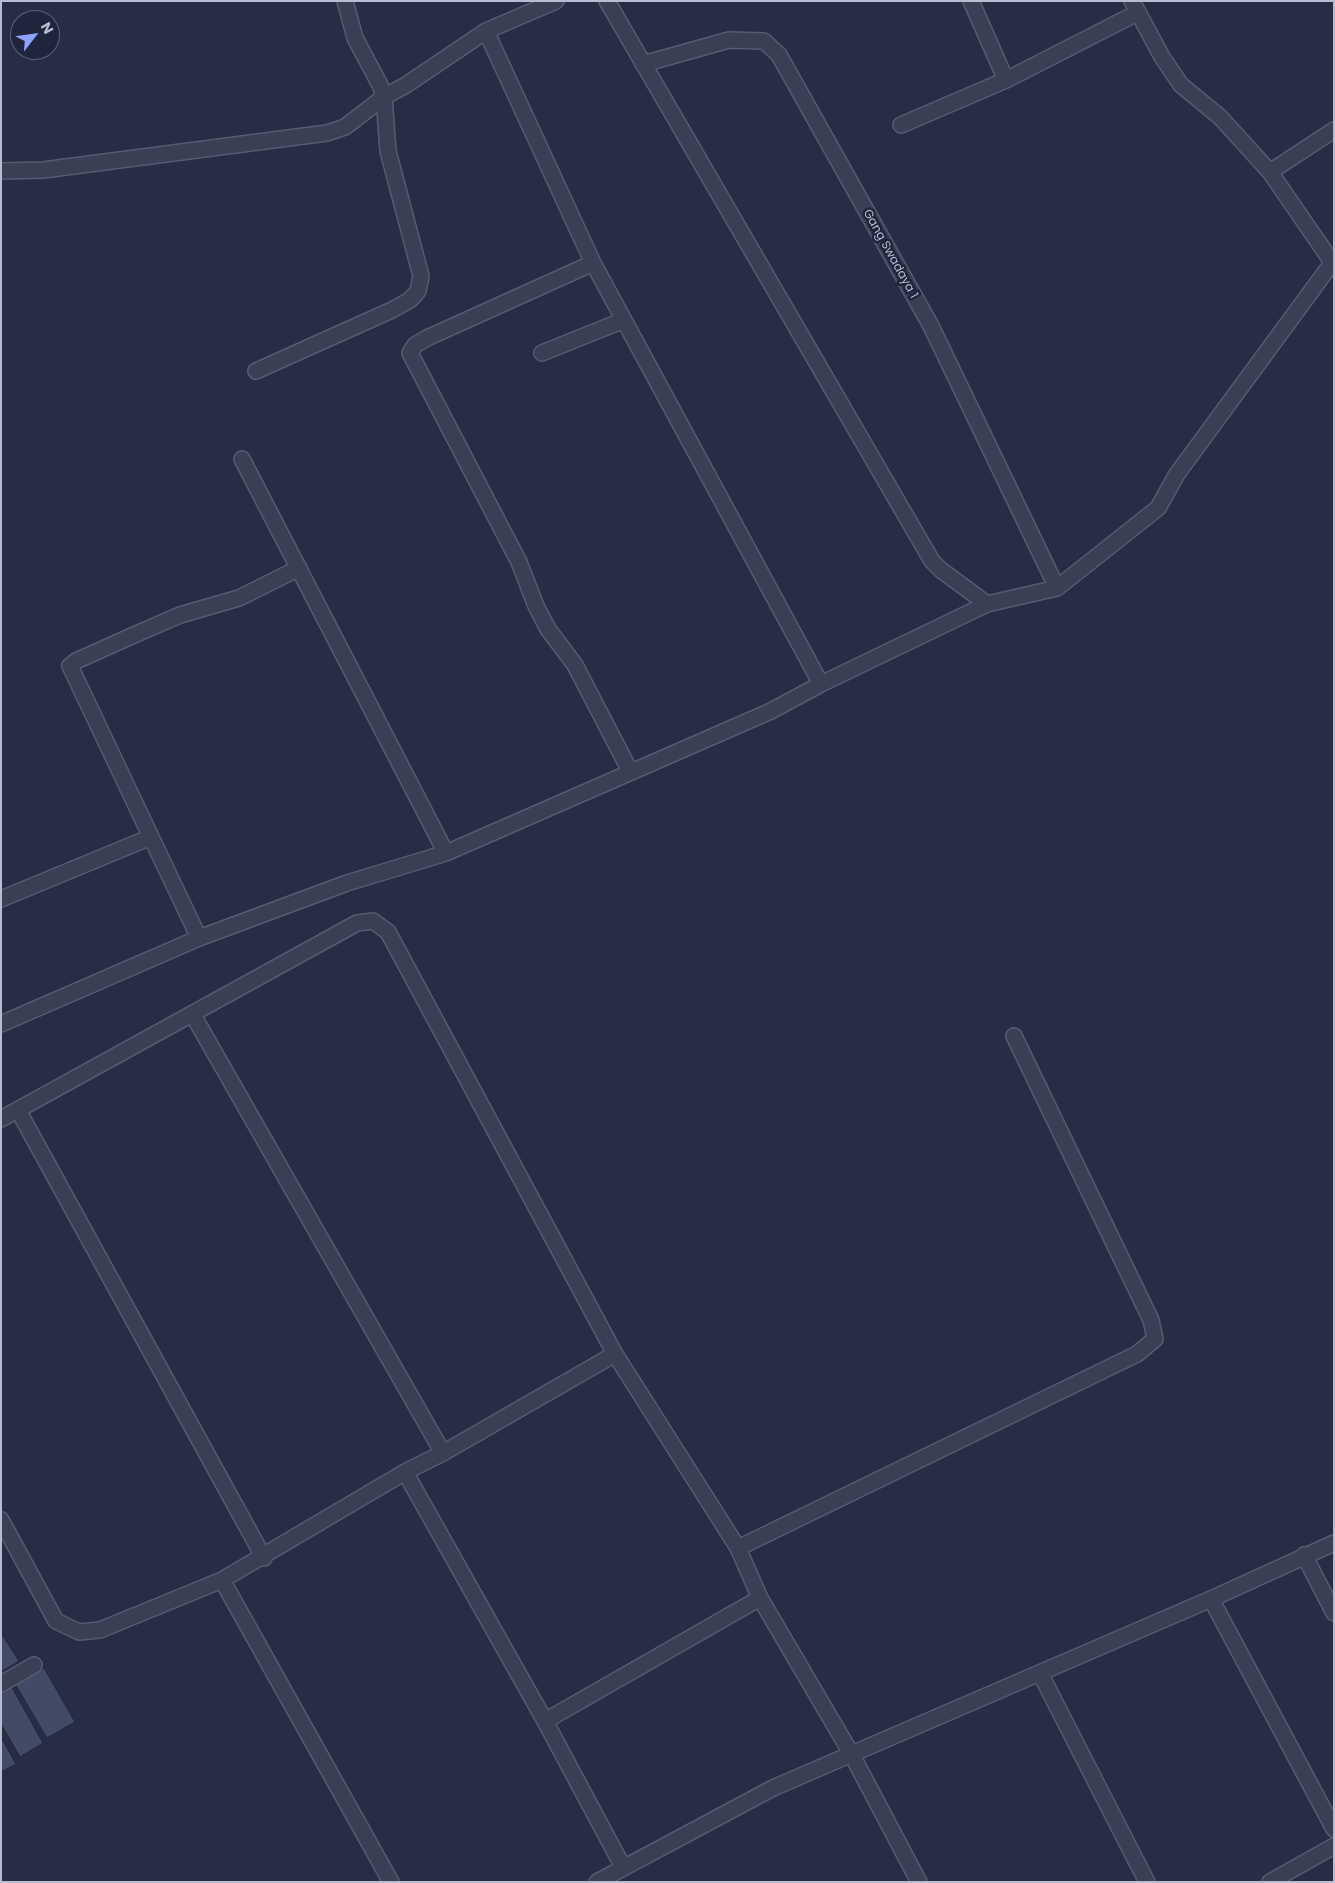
<!DOCTYPE html>
<style>
body{margin:0}
#map{position:relative;width:1335px;height:1883px;overflow:hidden;background:#262d45;font-family:Poppins,sans-serif}
canvas{display:block}
.frame{position:absolute;inset:0;border:2px solid #b8bcce;pointer-events:none}
.north{position:absolute;left:10px;top:10px;width:50px;height:50px;box-sizing:border-box;background:#1f253a;border:1px solid #5c6175;border-radius:50%;rotate:60deg;font-size:14px;font-weight:700;line-height:20px;text-align:center;color:#b8bcce}
.north::after{content:'';display:block;margin:auto;width:18px;height:22px;background:#8da2fe;clip-path:polygon(50% 0,100% 100%,50% 72%,0 100%)}
</style>
<div id="map">
<canvas width="1335" height="1883"></canvas>
<div class="frame"></div>
<div class="north">N</div>
</div>
<script>
const g = document.querySelector('canvas').getContext('2d');
g.lineJoin = 'round';
function fill(path, color) { g.fillStyle = color; g.fill(path, 'evenodd'); }
const toPath = rows => new Path2D(rows.map(r => 'M' + r).join(''));
function stroke(path, color, width, dash) { g.strokeStyle = color; g.lineWidth = width; g.lineCap = dash ? 'butt' : 'round'; g.setLineDash(dash || []); g.stroke(path); }
function label(font, color, halo, rows, align = 'center') {
  g.font = font + ' Poppins,sans-serif'; g.lineWidth = 5; g.setLineDash([]); g.textBaseline = 'middle'; g.strokeStyle = halo; g.fillStyle = color; for (const [text, x, y, turn = 0] of rows) {
    g.save(); g.translate(x, y); g.rotate((+turn || 0) * Math.PI / 180); g.textAlign = isNaN(turn) ? turn : align; if (halo) g.strokeText(text, 0, 0); g.fillText(text, 0, 0); g.restore();
  }
}
const building = toPath([
 [1,1633,19,1661,1,1672,1,1633],
 [44,1668,75,1722,47,1738,15,1684,44,1668],
 [9,1682,43,1743,20,1757,1,1724,1,1686,9,1682],
 [1,1737,16,1764,1,1772,1,1737]
]);
fill(building, '#424a65');
stroke(building, '#21273c', 1);
const minor = toPath([
 [607,1,932,561,941,570,987,604],
 [971,1,1006,80],
 [1132,1,1162,57,1181,85,1220,117,1270,172],
 [486,31,593,263,821,684],
 [643,64,729,40,764,41,779,55,931,326,1057,588],
 [901,125,1006,80,1137,13],
 [1334,130,1270,172,1334,265],
 [1,171,43,170,327,133,345,127,384,97,406,85,486,31,556,1],
 [593,263,427,338,415,345,410,353,519,562,536,606,548,629,575,665,630,771],
 [542,353,624,320],
 [256,371,392,310,410,300,418,291,421,276,388,151,384,97,380,85,355,38,345,1],
 [242,459,446,853],
 [151,837,70,666,76,661,134,635,180,615,239,598,299,568],
 [1,899,151,837,199,938],
 [193,1015,443,1453],
 [1,1024,199,938,347,883,446,853,771,711,821,684,987,604,1057,588,1158,508,1177,474,1332,263],
 [18,1110,264,1558],
 [1,1119,357,923,373,921,388,932,615,1354,738,1548,1137,1354,1155,1339,1151,1320,1014,1036],
 [405,1472,545,1721,623,1867],
 [1,1520,56,1621,79,1632,100,1630,222,1580,391,1882],
 [738,1548,760,1598,852,1755,919,1882],
 [1304,1555,1334,1613],
 [222,1580,405,1472,443,1453,615,1354],
 [1211,1599,1334,1829],
 [1040,1673,1147,1882],
 [1,1684,34,1665],
 [545,1721,760,1598],
 [597,1882,773,1788,1211,1599,1334,1543],
 [1270,1882,1334,1846]
]);
stroke(minor, '#565b6f', 18);
stroke(minor, '#3a4054', 15);
label('12px', '#b8bcce', '#1f253a', [
 ["Gang Swadaya 1",890,254,61]
]);
</script>
